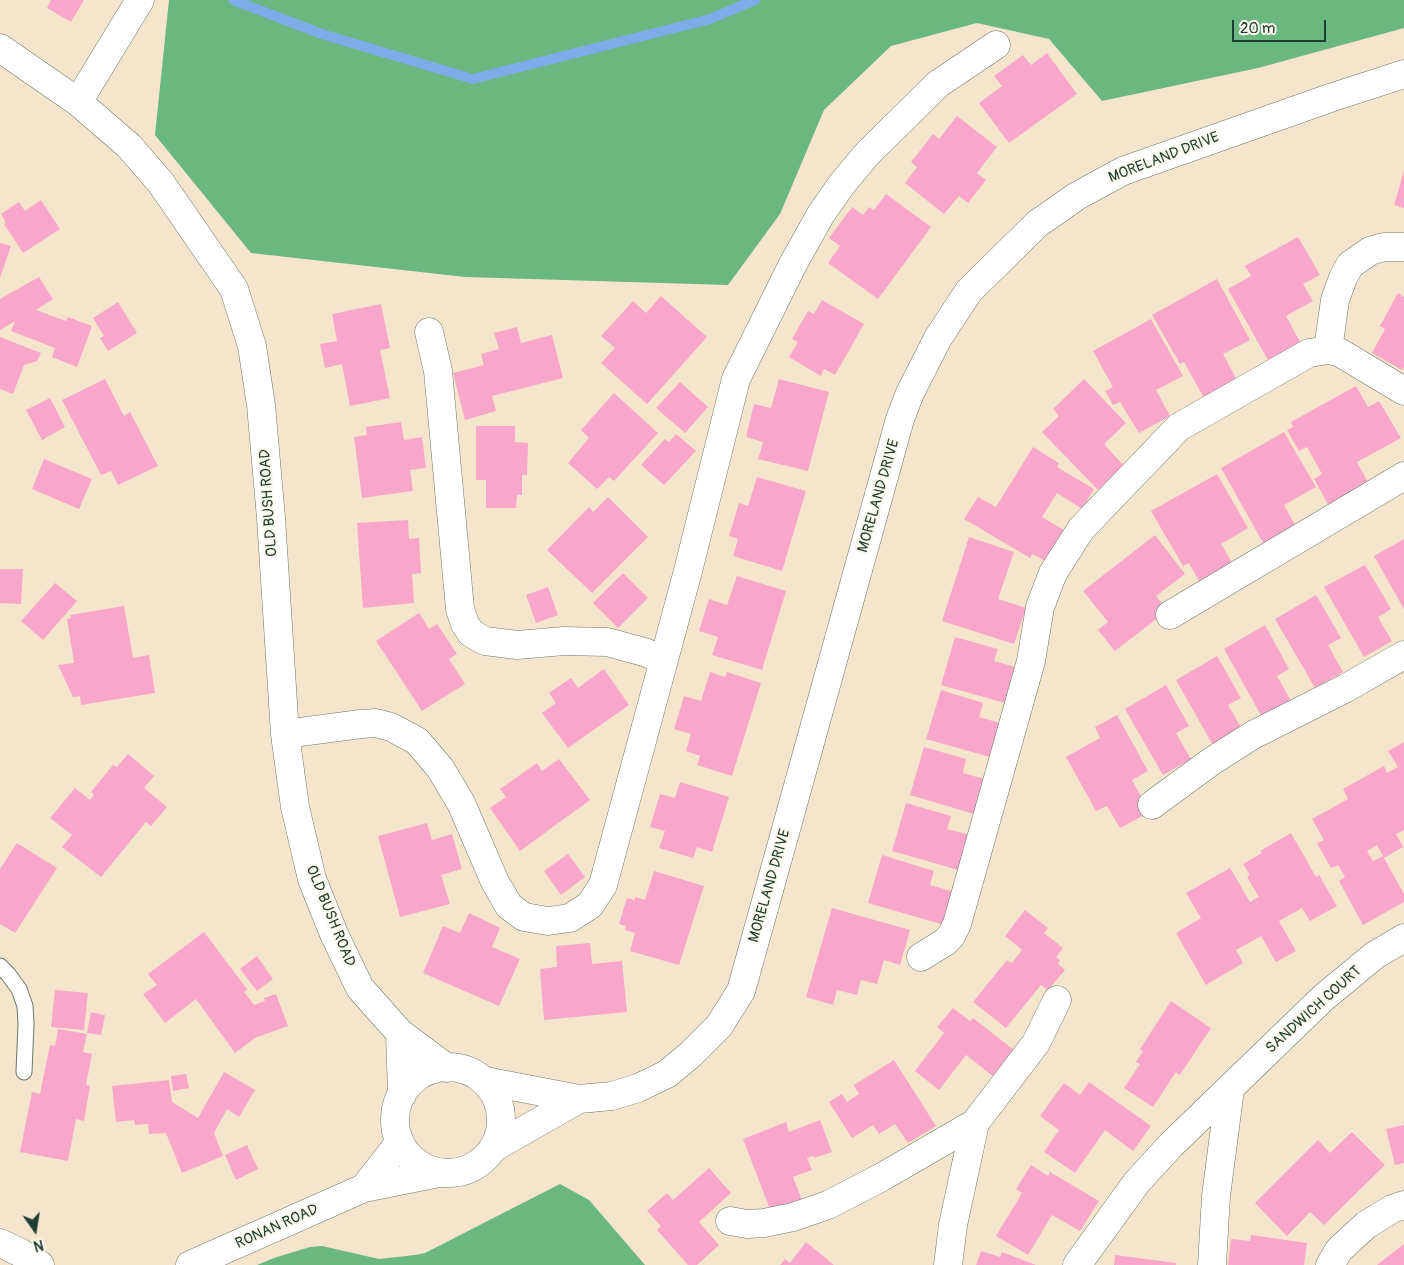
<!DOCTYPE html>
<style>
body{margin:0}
#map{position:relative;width:1404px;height:1265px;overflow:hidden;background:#f5e5cd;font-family:Pangolin,sans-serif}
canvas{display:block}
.north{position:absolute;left:10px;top:1205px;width:50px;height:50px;-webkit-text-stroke:4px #fbf7ec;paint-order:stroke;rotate:167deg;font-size:14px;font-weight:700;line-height:20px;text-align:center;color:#1f3d34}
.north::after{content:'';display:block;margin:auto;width:18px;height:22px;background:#1f3d34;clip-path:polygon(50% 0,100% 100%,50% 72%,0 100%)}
.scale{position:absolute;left:1232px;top:20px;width:94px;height:22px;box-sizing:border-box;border:2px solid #1f3d34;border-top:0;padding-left:6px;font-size:15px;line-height:18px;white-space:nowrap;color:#1f3d34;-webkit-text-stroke:4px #fbf7ec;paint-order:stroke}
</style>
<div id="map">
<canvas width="1404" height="1265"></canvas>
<div class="north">N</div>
<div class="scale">20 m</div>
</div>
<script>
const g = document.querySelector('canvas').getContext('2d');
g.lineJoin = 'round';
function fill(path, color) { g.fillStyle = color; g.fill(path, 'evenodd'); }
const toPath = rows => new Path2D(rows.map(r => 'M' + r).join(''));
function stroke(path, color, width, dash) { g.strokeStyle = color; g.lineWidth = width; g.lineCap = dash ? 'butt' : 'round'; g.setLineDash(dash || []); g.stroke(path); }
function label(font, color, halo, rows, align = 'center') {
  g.font = font + ' Pangolin,sans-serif'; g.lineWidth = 4; g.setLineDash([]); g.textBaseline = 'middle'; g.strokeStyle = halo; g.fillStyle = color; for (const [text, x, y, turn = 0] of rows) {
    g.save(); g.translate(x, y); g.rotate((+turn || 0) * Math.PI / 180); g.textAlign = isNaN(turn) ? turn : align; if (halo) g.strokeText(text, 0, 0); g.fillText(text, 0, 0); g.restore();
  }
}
fill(toPath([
 [169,0,1404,0,1404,28,1258,68,1102,101,1049,39,977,23,891,46,824,110,780,214,728,285,465,277,251,253,155,135],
 [560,1184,589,1200,645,1265,257,1265,274,1258,310,1247,322,1246,379,1259,415,1255,425,1253]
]), '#6ab780');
stroke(toPath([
 [233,0,322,34,473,79,710,19,755,0]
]), '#7eace8', 10);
fill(toPath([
 [51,0,84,0,71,22,47,8],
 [1047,53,1077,94,1009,143,979,103,1002,86,994,76,1023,55,1031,65],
 [957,116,997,147,977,173,986,180,968,203,959,196,944,214,905,183,917,167,911,162,933,134,939,139],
 [1404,171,1404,208,1394,205],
 [886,194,931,227,878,299,828,263,840,246,829,238,852,207,863,215,869,207,874,210],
 [41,200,60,229,23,253,4,224,6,223,1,214,19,202,25,211],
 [1298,237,1320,275,1303,284,1313,301,1286,316,1300,342,1268,360,1228,289,1251,276,1245,266],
 [0,243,11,246,0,278],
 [39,277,53,299,36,310,66,321,68,317,92,326,77,367,52,357,55,348,11,331,15,321,0,330,0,299],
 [1217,279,1250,340,1223,354,1237,380,1204,398,1184,362,1180,364,1152,315],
 [1398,293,1404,297,1404,367,1402,370,1372,353,1385,329,1380,326],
 [661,296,707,337,647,404,601,363,615,348,601,336,633,301,646,313],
 [822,300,864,324,835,375,824,369,821,376,789,357,798,342,792,339,808,311,814,314],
 [118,302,137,333,108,351,100,338,104,336,93,318],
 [381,304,390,348,380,350,390,398,350,406,342,364,325,368,320,344,337,341,332,314],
 [1151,319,1183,376,1156,390,1170,416,1139,433,1120,402,1113,405,1105,391,1113,387,1093,351],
 [517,327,521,343,552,335,563,378,492,396,496,411,465,420,453,373,484,365,481,354,499,349,494,333],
 [0,337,41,353,37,361,24,365,13,394,0,389],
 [105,379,124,416,130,412,158,466,118,485,111,471,101,475,62,400],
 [779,379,829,392,808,471,758,459,763,442,746,437,754,404,771,408],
 [1084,379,1126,423,1104,444,1124,466,1098,490,1042,432,1059,416,1053,409],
 [680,382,708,407,685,433,656,408],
 [1356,386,1368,407,1379,401,1401,438,1357,462,1371,488,1331,510,1314,479,1322,474,1307,447,1299,451,1287,430,1293,427,1291,422],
 [614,393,658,433,614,481,609,477,597,489,568,463,589,438,581,430],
 [50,398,65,427,42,440,26,410],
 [401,422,404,440,422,437,426,468,410,470,413,491,362,498,354,437,367,435,366,427],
 [476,426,515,426,515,442,528,443,527,475,522,475,522,495,517,495,516,508,486,508,486,480,476,480],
 [1284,432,1316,487,1284,505,1298,530,1266,548,1221,468],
 [676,434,696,451,664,485,641,465,665,439,669,442],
 [1033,447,1059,463,1057,467,1094,489,1082,509,1057,493,1042,517,1067,532,1049,563,1032,554,1030,558,964,519,978,497,996,507],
 [44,459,92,479,79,509,32,489],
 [1217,474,1248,528,1221,544,1236,569,1203,588,1189,563,1183,566,1151,511],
 [757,477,806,491,782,571,733,556,738,539,729,536,739,503,748,506],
 [608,497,648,537,592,593,547,550,589,507,593,512],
 [408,520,409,539,419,538,421,573,412,574,414,603,363,608,357,523],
 [1155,535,1185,574,1156,596,1168,610,1115,651,1098,630,1108,622,1083,591],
 [969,537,1014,552,998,599,1026,608,1014,644,942,621],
 [1404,539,1404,609,1374,556],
 [1365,565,1391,609,1378,617,1392,641,1364,657,1324,587],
 [0,569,23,569,21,604,0,603],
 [623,573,648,598,618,628,593,603],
 [737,576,786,591,762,670,712,655,718,637,699,631,709,599,727,605],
 [55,583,77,601,43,640,21,621],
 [548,587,558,615,536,623,526,595],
 [1316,595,1341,638,1328,645,1343,672,1315,688,1275,619],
 [124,606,133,658,149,655,155,693,81,705,80,696,73,697,58,665,74,663,67,619,71,618,70,615],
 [419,613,429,629,437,624,457,654,449,659,465,684,422,711,376,641],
 [1265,625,1289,669,1277,676,1291,701,1262,717,1224,649],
 [955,637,998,649,994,661,1022,669,1012,705,941,685],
 [1217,656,1241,698,1228,705,1243,731,1214,747,1176,680],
 [604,669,629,705,568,748,542,713,556,703,549,693,571,678,578,688],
 [710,672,725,677,727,672,761,683,732,776,697,765,700,756,686,751,691,734,674,729,684,696,701,701],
 [1166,685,1189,726,1176,733,1191,759,1163,775,1125,709],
 [941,690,983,703,979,717,1007,725,997,759,926,739],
 [1117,715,1148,771,1132,780,1150,812,1120,828,1107,806,1096,811,1066,757,1100,738,1095,727],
 [1404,742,1404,830,1396,834,1403,847,1384,858,1404,894,1404,902,1363,925,1339,881,1345,877,1338,865,1331,868,1317,843,1324,840,1312,819,1348,799,1343,789,1384,766,1387,773,1398,767,1388,751],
 [1377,845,1383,856,1373,861,1367,851],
 [924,747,966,759,963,773,991,781,981,816,910,795],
 [128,754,154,776,144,788,167,807,151,826,146,822,101,877,62,847,72,835,50,818,75,788,90,800,94,795,91,792,113,765,117,767],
 [559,759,590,800,520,851,490,808,506,797,500,789,537,763,542,771],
 [680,782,729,797,712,852,697,847,693,858,659,848,665,831,650,827,660,794,675,798],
 [906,803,951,816,947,829,973,836,962,871,892,851],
 [427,823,432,840,452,834,462,869,441,875,450,904,400,917,378,836],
 [1291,833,1316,877,1319,875,1337,906,1310,921,1302,908,1279,921,1296,951,1276,962,1261,936,1236,950,1243,963,1206,985,1176,933,1201,918,1186,893,1230,868,1250,902,1259,897,1247,877,1250,875,1243,864,1262,853,1260,851],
 [17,843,57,868,15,933,0,924,0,869],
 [568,854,585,877,561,895,544,871],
 [882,855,934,871,930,885,958,893,948,926,868,903],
 [654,871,704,886,679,965,630,951,635,933,625,930,626,926,619,924,627,898,635,900,635,897,645,900],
 [832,908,910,930,900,965,884,960,877,984,861,980,857,995,837,990,833,1005,806,997],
 [1025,910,1048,928,1044,933,1063,948,1056,957,1060,960,1058,964,1065,970,1048,990,1041,985,1006,1028,973,1002,1007,960,1012,963,1022,950,1005,936],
 [469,913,500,928,492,947,520,959,499,1006,423,973,443,926,460,933],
 [204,932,247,989,244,992,254,1005,265,1001,264,998,276,994,288,1026,255,1038,235,1053,196,999,165,1023,143,994,157,985,148,974],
 [590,943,592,964,622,961,627,1012,544,1020,540,969,557,967,556,946],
 [257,956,273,979,257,991,240,969],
 [55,990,88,993,84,1030,51,1027],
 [1171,1001,1211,1028,1180,1075,1176,1072,1153,1107,1124,1088,1140,1064,1136,1062,1143,1051,1140,1049],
 [953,1008,970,1021,973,1018,1014,1050,993,1076,966,1055,939,1090,915,1071,944,1033,937,1027],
 [91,1012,105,1015,101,1035,87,1033],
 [58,1029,87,1034,83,1052,92,1054,86,1085,90,1086,84,1121,76,1119,68,1161,20,1152,32,1092,40,1094,50,1045,55,1046],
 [894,1060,936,1126,908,1143,895,1124,879,1134,873,1125,852,1138,829,1102,842,1094,847,1102,859,1094,854,1085],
 [224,1072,255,1090,239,1117,227,1109,214,1133,223,1156,182,1173,166,1133,149,1134,148,1124,135,1125,134,1120,116,1122,112,1086,169,1080,172,1102,198,1118],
 [186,1074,189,1088,173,1091,171,1076],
 [1089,1082,1151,1126,1133,1151,1105,1130,1075,1173,1044,1152,1059,1130,1040,1116,1064,1083,1080,1095],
 [820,1120,832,1152,814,1158,813,1156,807,1158,812,1170,793,1177,802,1200,771,1212,743,1139,786,1122,789,1132],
 [1404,1125,1404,1163,1395,1165,1386,1129],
 [1352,1132,1385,1165,1324,1225,1310,1212,1287,1236,1255,1203,1318,1140,1330,1153],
 [247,1145,258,1169,236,1180,225,1155],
 [1031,1165,1048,1176,1050,1172,1099,1201,1080,1231,1052,1215,1028,1255,996,1236,1022,1193,1016,1189],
 [709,1168,731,1193,699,1222,719,1245,697,1265,688,1265,657,1230,661,1226,647,1211,667,1193,673,1200],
 [1251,1235,1307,1243,1304,1265,1228,1265,1231,1239,1250,1241],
 [806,1242,834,1265,780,1265,785,1259,790,1263],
 [1404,1244,1404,1265,1377,1265],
 [981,1251,1000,1257,1002,1252,1036,1265,976,1265],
 [1115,1255,1176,1263,1176,1265,1114,1265]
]), '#f8a7ca');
const service = toPath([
 [0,966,8,974,19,989,25,1006,26,1024,24,1072]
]);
const minor = toPath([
 [0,48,78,102,129,146,161,183,234,289,252,346,261,405,271,518,285,734,295,807,312,879,334,934,360,988,400,1033,447,1068],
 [78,102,140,0],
 [429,332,438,371,460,609,465,624,471,633,485,641,517,645,564,641,607,642,644,652,664,660],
 [1328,350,1335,300,1343,278,1350,265,1370,251,1384,247,1404,247],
 [1170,615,1404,476],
 [285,734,361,724,376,723,391,727,417,741,440,768,461,803,495,882,509,906,524,917,548,921,570,918,590,905,603,885,688,571,736,379,793,264,821,214,842,184,867,154,938,84,996,45],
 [1152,805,1212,761,1253,735,1346,688,1404,655],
 [921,957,945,942,951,936,957,924,1031,661,1040,607,1053,573,1081,529,1179,427,1309,353,1328,350,1339,352,1404,391],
 [400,1033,402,1095],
 '395 1120a53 53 0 1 1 106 0a53 53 0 1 1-106 0Z',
 [485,1081,579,1099,612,1096,638,1088,667,1074,691,1054,719,1026,741,991,900,419,910,393,938,338,969,291,1037,224,1077,196,1123,171,1333,97,1404,74],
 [493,1148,579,1099],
 [364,1188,400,1142],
 [730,1221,747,1224,764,1223,793,1217,828,1205,882,1177,975,1123,1036,1043,1057,1000],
 [0,1243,21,1253,40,1265],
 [190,1265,364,1188,439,1173],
 [948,1265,953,1225,975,1123],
 [1077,1265,1137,1182,1171,1145,1323,998,1375,955,1404,938],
 [1212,1265,1216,1196,1230,1089],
 [1330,1265,1339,1250,1366,1225,1392,1209,1404,1205]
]);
stroke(service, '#6a786a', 17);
stroke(minor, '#6a786a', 29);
stroke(service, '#fff', 15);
stroke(minor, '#fff', 28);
label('15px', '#1f3d34', '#fbf7ec', [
 ["MORELAND DRIVE",1164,158,-21],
 ["MORELAND DRIVE",879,496,-74],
 ["OLD BUSH ROAD",269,503,-94],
 ["MORELAND DRIVE",770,886,-74],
 ["OLD BUSH ROAD",330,916,68],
 ["SANDWICH COURT",1314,1010,-42],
 ["RONAN ROAD",277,1227,-24]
]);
</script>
